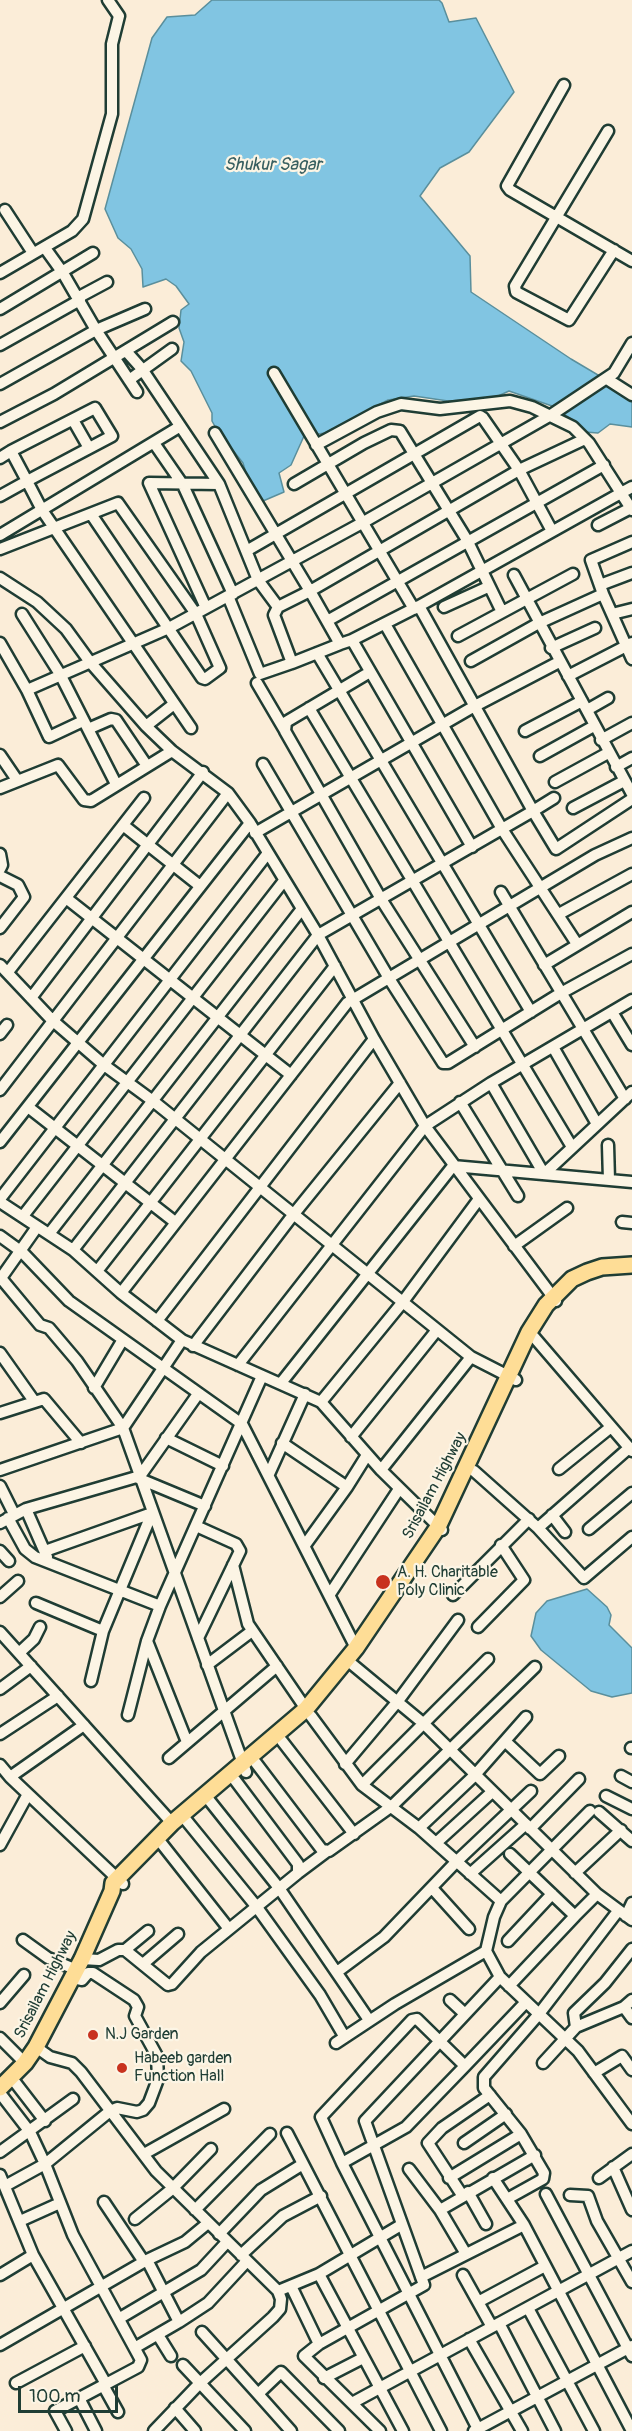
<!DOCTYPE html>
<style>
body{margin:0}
#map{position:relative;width:632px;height:2431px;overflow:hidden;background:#fbedd8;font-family:Pangolin,sans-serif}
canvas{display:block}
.scale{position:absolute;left:18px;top:2386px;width:100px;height:27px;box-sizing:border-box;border:3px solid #1f3d34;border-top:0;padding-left:8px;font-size:18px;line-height:21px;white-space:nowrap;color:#1f3d34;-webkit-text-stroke:4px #fcf5e5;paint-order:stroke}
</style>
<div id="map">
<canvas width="632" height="2431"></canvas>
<div class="scale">100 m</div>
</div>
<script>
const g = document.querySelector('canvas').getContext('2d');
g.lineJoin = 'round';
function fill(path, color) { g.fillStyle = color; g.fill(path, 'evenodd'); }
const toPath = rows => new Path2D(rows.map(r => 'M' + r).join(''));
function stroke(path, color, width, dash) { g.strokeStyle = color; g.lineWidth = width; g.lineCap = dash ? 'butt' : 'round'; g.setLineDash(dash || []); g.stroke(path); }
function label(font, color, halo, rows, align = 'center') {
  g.font = font + ' Pangolin,sans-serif'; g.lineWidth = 4.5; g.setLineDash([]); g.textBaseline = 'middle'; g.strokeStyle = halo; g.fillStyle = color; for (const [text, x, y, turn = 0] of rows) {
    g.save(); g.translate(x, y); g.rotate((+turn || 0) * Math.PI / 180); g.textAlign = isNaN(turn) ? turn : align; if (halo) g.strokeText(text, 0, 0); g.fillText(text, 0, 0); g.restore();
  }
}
const water = toPath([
 [212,0,439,0,442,3,449,22,476,18,514,92,469,152,440,168,420,196,470,256,471,292,571,359,632,395,632,427,610,424,598,433,585,432,573,420,552,406,509,391,496,397,468,400,448,401,414,396,388,400,325,433,304,436,291,465,279,473,284,492,263,501,249,483,243,463,217,430,212,421,212,413,191,371,181,361,184,342,179,328,181,310,189,304,176,286,166,279,143,287,142,269,131,249,118,238,105,209,152,38,167,17,195,15,212,0],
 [587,1589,607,1607,611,1615,609,1625,632,1648,632,1693,612,1697,591,1691,541,1650,531,1636,536,1613,547,1601,587,1589]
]);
fill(water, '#81c5e2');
stroke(water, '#5a8f9c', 1.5);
const minor = toPath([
 [564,85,507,186,510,190,632,261],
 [608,131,515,286,516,292,569,320,614,250],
 [5,210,33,253],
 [45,248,63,273,96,330,137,392],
 [0,273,72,231,83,219,112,114,112,44,119,16,108,0],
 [79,297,107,282],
 [0,309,93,253],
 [0,345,80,300],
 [126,351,142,369,219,484,149,483,206,608],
 [274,373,414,609],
 [607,379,632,395],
 [129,380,172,349],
 [0,384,96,330,145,309],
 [73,420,89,448],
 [0,422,54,394,173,322],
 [215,433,310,591,278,607,274,615,292,663,340,644],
 [154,443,183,485,233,594],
 [316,445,377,412,401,404,440,409,510,401,532,407,573,427,589,443,621,493,632,487],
 [0,458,11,451],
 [219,484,258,580,278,607],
 [294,484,364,443,391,430,400,431,467,540,502,612],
 [0,496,27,481,112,436,95,408,11,451,27,481,42,510,191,728],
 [598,525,631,508],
 [0,535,179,427],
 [0,549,118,503,196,614,220,668,205,679,202,678,91,514],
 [248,550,480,416,483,418,519,470,552,531],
 [514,575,632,794],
 [0,578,37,602,66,629,90,662,146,726,172,751,228,793,250,823,318,935,374,1039,425,1126,556,1301],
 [600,585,632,573],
 [603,594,612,614,632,609],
 [228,596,260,674,292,663],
 [444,607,488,587],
 [22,614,60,674,116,784],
 [612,614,632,659],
 [327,621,604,465],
 [385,624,502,829,577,944],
 [458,636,573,574],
 [352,640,419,606,621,493,632,510],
 [0,643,27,690,169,628,362,523,551,415,614,373,632,343],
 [551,648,595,628],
 [317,653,531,1012],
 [471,661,539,623,603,594,591,560,632,542],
 [370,672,286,722,285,731,381,899,475,1047],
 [568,676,632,643],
 [257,683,284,729],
 [27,690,49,737,83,721],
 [309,708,572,1147],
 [587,710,608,698],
 [146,726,174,704],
 [88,729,111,719,116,720,147,766],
 [525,731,582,701],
 [601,740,632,723],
 [0,755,17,780],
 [540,756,594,726],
 [263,764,390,980,443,1063,448,1063,561,993,632,954],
 [616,767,632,758],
 [555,782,608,753],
 [0,788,58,765,84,800,91,801,172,751],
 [554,798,533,811,556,849,632,799],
 [573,808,624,781],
 [123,825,200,886],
 [255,833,473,707,559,662],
 [472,847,352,640,340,644,310,591,519,470,585,439],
 [0,854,2,865,0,869],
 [0,876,18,885,24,897,0,928],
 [501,892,625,1099],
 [66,898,291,1075],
 [559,914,632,874],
 [0,965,52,1020,104,1065,153,1101,471,1357,516,1380],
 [544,965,632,912],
 [8,972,144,798],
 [31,998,203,772],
 [612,1012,632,1045],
 [0,1034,7,1025],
 [553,1047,597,1124],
 [491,1083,544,1174,632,1092],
 [0,1090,228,793],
 [460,1102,518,1196],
 [28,1107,175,1222],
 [0,1142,250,823],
 [608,1145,609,1180],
 [0,1199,268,853],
 [0,1202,73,1250,121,1293,182,1340,321,1402,381,1470,442,1530],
 [23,1216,283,882],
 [622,1222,632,1223],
 [49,1234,301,910],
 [0,1236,22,1252,69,1301,242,1424,356,1648],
 [514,1246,567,1208],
 [73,1250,318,935,533,811,419,606],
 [98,1270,335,966],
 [0,1277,40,1325,49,1328,77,1361,123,1428,246,1772],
 [1,1278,37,1227],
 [121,1293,347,1003,595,855,632,838],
 [157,1321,374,1039],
 [534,1337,632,1451],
 [193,1346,293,1215,400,1083],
 [0,1353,34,1401],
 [238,1365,425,1126,491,1083,632,1000],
 [281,1383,453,1166,632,1182],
 [94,1388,122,1341],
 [321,1402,402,1303,479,1199],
 [0,1413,44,1399,81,1443],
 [351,1437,437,1330],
 [166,1438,223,1466],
 [282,1443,347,1487,305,1545],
 [559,1469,611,1427],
 [0,1470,123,1428,182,1340],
 [381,1470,471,1357],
 [474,1471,538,1528,629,1448],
 [269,1474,305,1394],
 [140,1479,205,1506],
 [0,1486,14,1514],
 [347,1487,367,1455],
 [26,1509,47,1557],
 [552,1515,565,1532],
 [8,1518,25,1549,35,1557,160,1606],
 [0,1523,26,1509,140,1476,198,1394],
 [196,1526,236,1544,240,1551,198,1638],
 [538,1528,584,1578,632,1537],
 [589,1529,632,1493],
 [0,1551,9,1561],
 [45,1551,152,1513],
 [233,1565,248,1624,306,1709],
 [330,1594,399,1489],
 [453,1595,529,1519],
 [0,1597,18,1581],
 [36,1603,103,1631,152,1513],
 [478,1627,524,1580,501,1545],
 [0,1632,172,1823],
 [147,1641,187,1742],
 [19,1653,34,1639,40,1627],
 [347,1660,423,1723,597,1894,632,1920],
 [207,1665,252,1631],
 [91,1681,103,1631],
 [0,1689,31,1666],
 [128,1715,147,1641,160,1606,262,1376],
 [311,1716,362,1785,419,1828,501,1901],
 [0,1734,58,1696],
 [282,1741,354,1834],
 [506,1742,540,1774,559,1756],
 [631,1748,632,1748],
 [169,1758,277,1666],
 [256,1763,322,1850,329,1851,392,1806,535,1667],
 [345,1764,398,1701,458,1620],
 [0,1765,10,1777,84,1725],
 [621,1776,632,1782],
 [10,1777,123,1884],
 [362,1785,488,1659],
 [606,1796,632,1809],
 [209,1800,279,1888,369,2020],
 [590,1811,501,1901,494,1917,486,1951,500,1977,578,2051,632,2124],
 [599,1812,632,1841],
 [186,1820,256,1906,320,1995,344,2036],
 [419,1828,474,1776,526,1717],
 [530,1829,579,1779],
 [436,1843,492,1792],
 [162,1844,229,1929],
 [0,1845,28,1794],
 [298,1873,326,1852],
 [575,1873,621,1830],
 [470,1874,526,1824],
 [432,1888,469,1929],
 [575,1916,597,1894],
 [626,1916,632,1903],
 [23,1940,48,1958,77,1970],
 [508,1941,552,1894],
 [125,1950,148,1931],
 [82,1959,99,1960,118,1950,125,1950,168,1985,172,1984,201,1952,298,1873,298,1864,235,1780],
 [143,1964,178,1934],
 [337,1972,384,1937,456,1862,531,1791],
 [509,1986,575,1916,510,1854],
 [450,2000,465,2014],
 [0,2003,24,1975],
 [624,2007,632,2018],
 [576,2027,574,2013,605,1983,632,1949],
 [0,2038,25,2063],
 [336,2043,395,2004,486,1951],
 [36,2047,50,2057,72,2063,81,2072,156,2171,278,2291,281,2299,280,2309,273,2317,199,2384,154,2431],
 [543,2063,576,2027,624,2007,632,2000],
 [465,2066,417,2019,412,2020,321,2117,342,2163,406,2127,465,2066,526,2002],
 [594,2073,622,2056,632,2070],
 [11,2077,45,2121],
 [0,2093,30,2132,45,2164,73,2235,141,2360,138,2367,106,2384],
 [287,2133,441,2431],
 [464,2143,506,2114],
 [0,2152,73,2099],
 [144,2154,224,2109],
 [342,2163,479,2431],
 [613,2167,632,2210],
 [409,2169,440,2210,466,2254],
 [0,2175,33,2255,106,2384,55,2411,66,2431],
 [449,2178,521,2134],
 [493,2178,524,2225,632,2431],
 [599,2178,632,2154],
 [5,2186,45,2164,110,2111,117,2108,137,2112,143,2110,149,2103,158,2079,157,2056,135,2016,138,2007,134,2000,93,1973,88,1973,82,1980,73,1978],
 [468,2192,486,2224],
 [546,2194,632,2356],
 [462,2195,428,2143,442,2128,490,2095],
 [570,2195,588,2196,597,2221,632,2282],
 [507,2199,543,2179,544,2173,521,2134,484,2088,484,2077,539,2014,618,1911],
 [104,2202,144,2262],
 [195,2210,270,2134],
 [440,2210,535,2155],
 [135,2219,172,2189,211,2149],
 [20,2221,60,2203],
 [219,2234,261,2190,303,2164],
 [241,2255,283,2216,321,2196],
 [319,2274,403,2431],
 [0,2275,33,2255],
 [463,2275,492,2327],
 [421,2277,524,2225],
 [291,2286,319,2344],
 [278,2291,319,2274,401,2225],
 [478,2302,545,2266],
 [528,2308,594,2431],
 [120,2318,201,2270,227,2242],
 [179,2322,208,2303,247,2261],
 [499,2323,555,2431],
 [202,2332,258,2394,281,2372,339,2431],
 [158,2335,171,2356],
 [469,2339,522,2431],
 [0,2345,147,2260,185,2242,208,2223],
 [136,2347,179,2322,147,2260],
 [183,2365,245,2431],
 [324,2378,363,2358],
 [16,2383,85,2346],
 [103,2385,118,2412],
 [258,2394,291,2431],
 [79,2398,96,2431],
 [352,2403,632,2251],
 [175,2408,195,2431],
 [380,2431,304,2356,319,2344,424,2285,365,2121,500,1977],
 [474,2431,632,2346]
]);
const highway = toPath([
 [0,2088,25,2063,36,2047,82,1959,112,1891,113,1883,172,1823,306,1709,356,1648,438,1527,529,1332,546,1305,572,1279,587,1272,602,1267,632,1265]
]);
stroke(minor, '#1f3d34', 15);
stroke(highway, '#1f3d34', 20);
stroke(minor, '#fcf5e5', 10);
stroke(highway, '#fedd96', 15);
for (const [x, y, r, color] of [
 [383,1582,8,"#c8321e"],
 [93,2035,6,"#c8321e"],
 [122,2068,6,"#c8321e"]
]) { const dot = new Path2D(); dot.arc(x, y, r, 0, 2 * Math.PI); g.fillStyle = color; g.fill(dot); stroke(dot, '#fcf5e5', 2); }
label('16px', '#1f3d34', '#fcf5e5', [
 ["Srisailam Highway",435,1486,-62],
 ["Srisailam Highway",46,1985,-63]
]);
label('16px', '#1f3d34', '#fcf5e5', [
 ["A. H. Charitable",397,1573],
 ["Poly Clinic",397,1591],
 ["N.J Garden",105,2035],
 ["Habeeb garden",134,2059],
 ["Function Hall",134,2077]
], 'left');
label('italic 18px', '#385f60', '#fcf5e5', [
 ["Shukur Sagar",273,165]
]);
</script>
